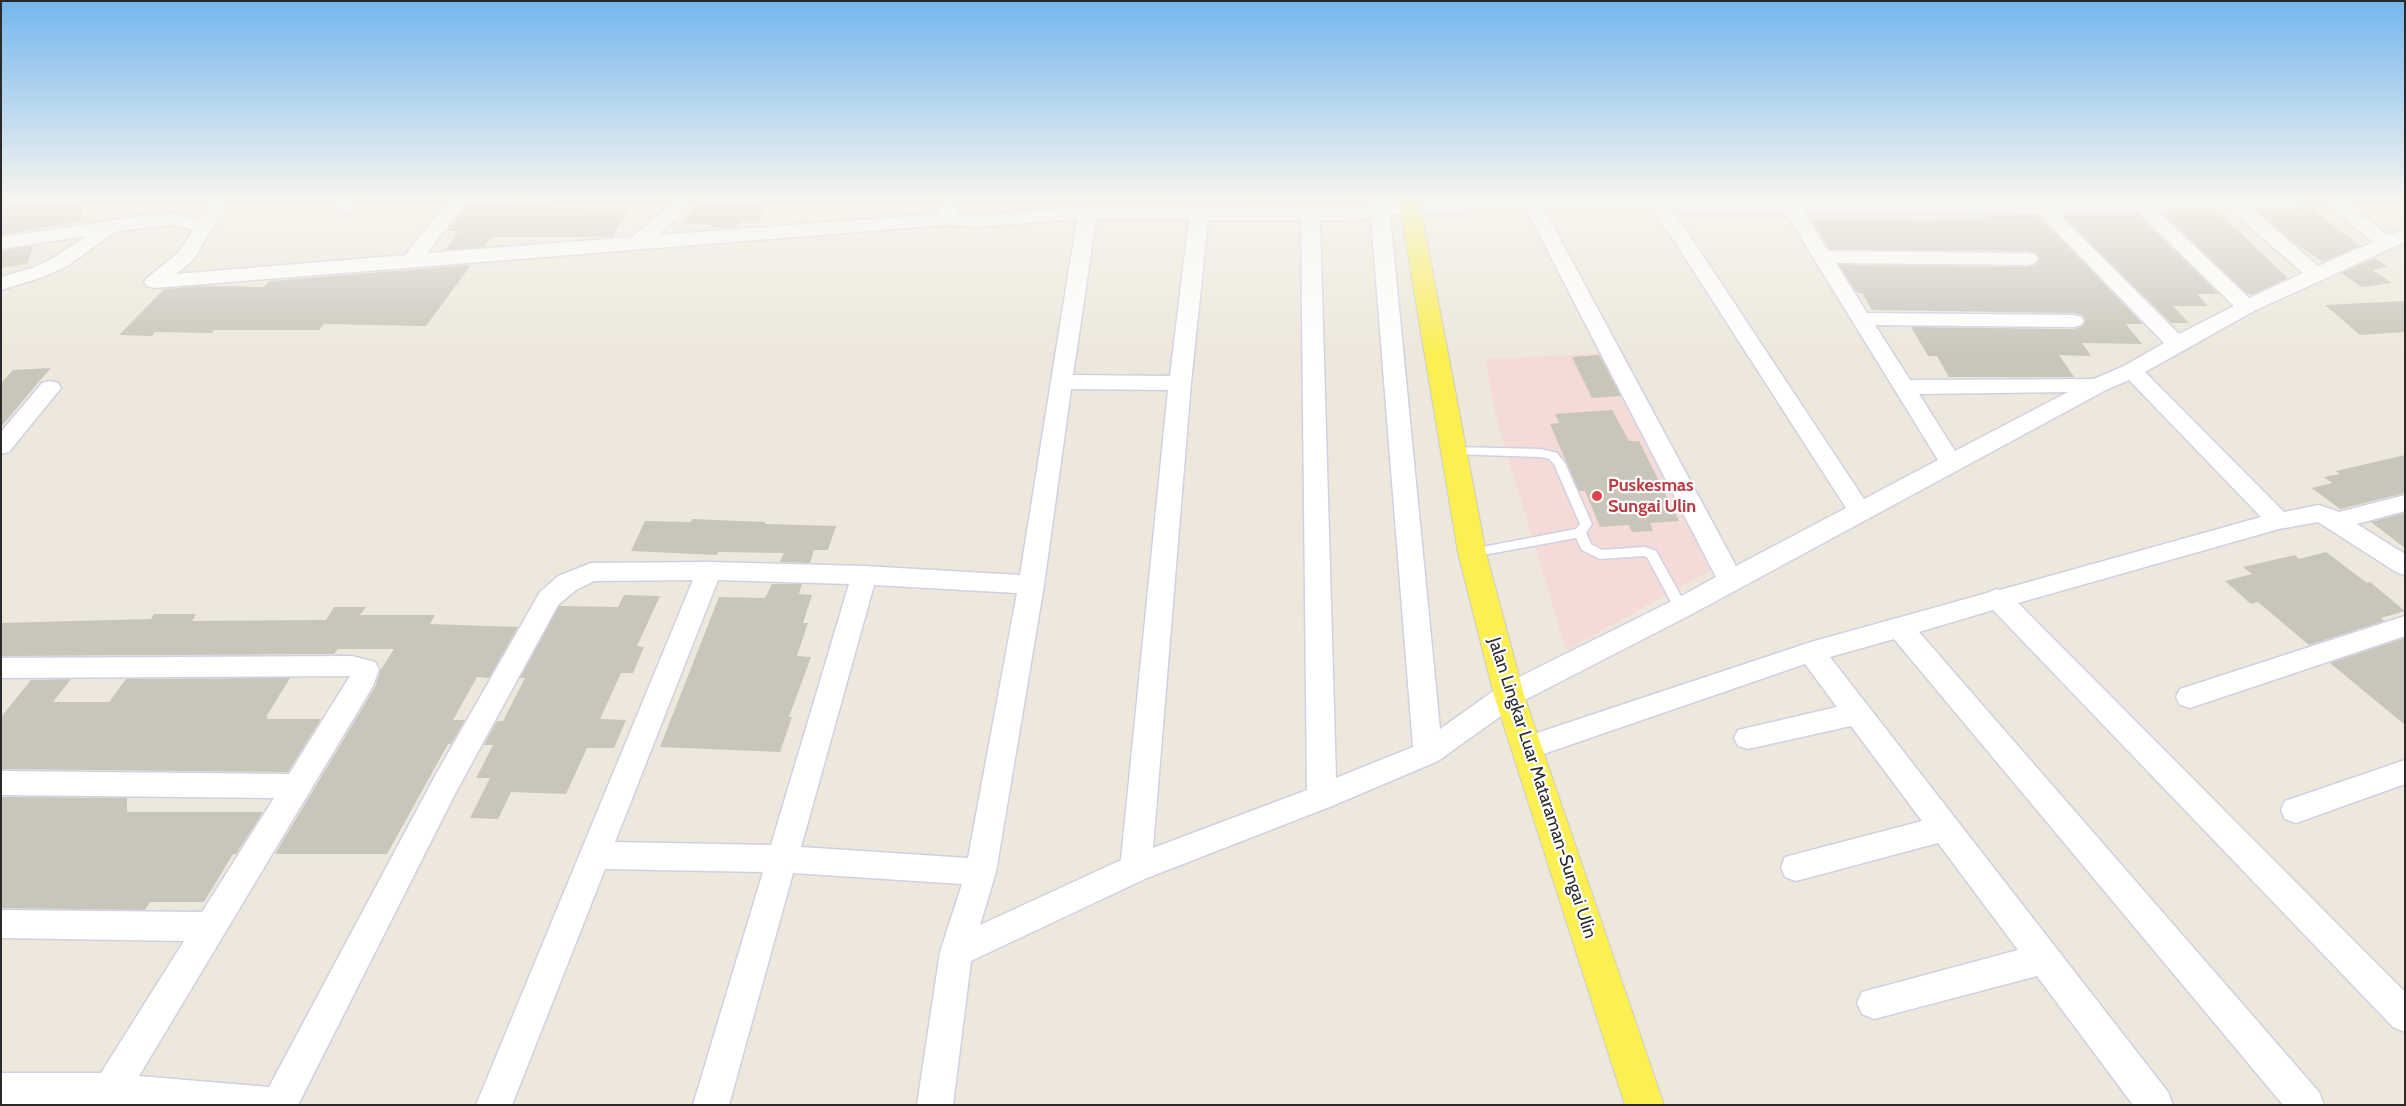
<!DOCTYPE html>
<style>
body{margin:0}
#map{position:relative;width:2406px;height:1106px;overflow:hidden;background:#ede8db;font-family:Cabin,sans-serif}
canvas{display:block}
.frame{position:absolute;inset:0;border:2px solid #2a2a2a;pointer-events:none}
</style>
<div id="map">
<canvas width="2406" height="1106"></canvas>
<div class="frame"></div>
</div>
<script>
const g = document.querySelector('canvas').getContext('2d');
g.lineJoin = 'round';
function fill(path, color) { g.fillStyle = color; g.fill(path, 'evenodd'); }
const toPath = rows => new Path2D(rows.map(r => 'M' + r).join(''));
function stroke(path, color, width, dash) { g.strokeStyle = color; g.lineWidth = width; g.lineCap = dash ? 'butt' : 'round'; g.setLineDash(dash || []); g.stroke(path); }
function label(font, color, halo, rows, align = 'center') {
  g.font = font + ' Cabin,sans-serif'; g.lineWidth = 4.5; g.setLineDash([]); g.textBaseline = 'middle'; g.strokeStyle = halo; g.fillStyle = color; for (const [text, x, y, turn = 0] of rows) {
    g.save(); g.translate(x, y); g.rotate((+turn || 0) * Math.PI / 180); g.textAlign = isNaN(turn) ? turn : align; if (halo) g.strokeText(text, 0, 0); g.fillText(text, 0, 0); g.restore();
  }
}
fill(toPath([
 [1608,353,1710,571,1566,650,1497,421,1485,359]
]), '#f5dbd7');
fill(toPath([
 [1,201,85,201,80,221,1,235],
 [700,201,721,202,769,201,759,221,740,221,737,227,710,228,711,225,682,223],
 [469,202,521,203,520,205,630,210,612,237,491,237,484,247,445,250,459,231,447,231],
 [2310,207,2360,246,2323,262,2291,240,2256,210],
 [2163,213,2219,213,2288,278,2254,294,2247,294],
 [2137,214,2219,294,2197,294,2208,306,2173,306,2189,323,2171,323,2063,216],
 [1989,215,2037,215,2143,324,2126,324,2142,344,2082,343,2091,356,2059,355,2074,377,1949,377,1937,356,1928,356,1911,327,2074,329,2082,326,2086,320,2082,315,2074,313,1872,310,1862,293,1857,293,1839,265,2028,267,2036,265,2040,259,2036,253,2028,251,1829,249,1812,220,1914,219,1916,221,1991,218],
 [33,246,27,264,1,268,1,251],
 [2375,258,2387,267,2372,270,2392,283,2362,287,2341,273],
 [471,265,426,326,324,324,319,330,214,330,212,333,155,332,152,336,119,335,164,289,200,286,264,287,270,281],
 [2405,301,2405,332,2360,335,2325,305],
 [1599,355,1609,374,1621,396,1592,398,1572,357],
 [51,368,36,385,1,427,1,383,13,370],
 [1612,410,1629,441,1639,441,1679,521,1650,523,1653,531,1632,532,1629,525,1600,527,1585,491,1579,491,1550,424,1559,423,1555,414],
 [2405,455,2405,493,2340,509,2312,488,2332,483,2324,477,2340,474,2336,471],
 [2405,513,2405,548,2371,522],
 [692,519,765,522,765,524,836,526,828,550,814,550,810,563,780,562,784,553,718,552,717,555,631,551,645,521,691,522],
 [2326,552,2367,583,2370,582,2405,611,2381,618,2384,621,2309,645,2258,602,2251,604,2225,581,2252,574,2243,567,2295,555,2299,559],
 [772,584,802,584,799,594,812,595,803,623,808,623,797,656,811,657,789,717,792,717,780,752,660,747,719,597,765,598],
 [624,595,660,596,637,646,644,647,633,673,621,673,600,719,626,720,614,748,587,748,566,794,511,792,498,819,470,818,490,778,476,778,493,745,484,745,497,721,503,721,525,678,520,678,559,606,618,607],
 [334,607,366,607,360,615,435,615,430,624,518,627,489,678,477,677,453,720,465,720,451,744,448,744,387,854,275,854,375,687,380,671,394,649,338,649,334,654,1,656,1,623,151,619,154,614,196,614,192,621,326,620],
 [2405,638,2405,725,2330,663],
 [290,678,266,717,268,717,267,719,321,719,288,772,1,769,1,717,31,680,71,679,53,702,109,702,126,679],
 [1,797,127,798,127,812,263,812,236,854,233,854,204,902,150,902,145,910,1,908]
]), '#c8c5ba');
const service = toPath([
 [1455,447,1541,449,1557,453,1565,463,1592,524,1586,533,1591,544,1602,550,1645,547,1656,551,1681,596,1690,603,1691,606,1690,609,1680,609,1671,602,1647,557,1644,556,1600,559,1582,550,1576,538,1472,557,1468,556,1466,553,1472,549,1576,529,1580,524,1554,464,1549,459,1541,457,1451,454,1449,451,1455,447]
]);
const minor = toPath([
 [212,201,230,201,193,260,176,274,405,255,448,201,467,201,427,253,632,237,675,201,696,201,658,235,938,214,941,201,959,201,956,214,976,215,1087,207,1351,209,1380,204,1449,201,2313,201,2310,205,2304,207,2251,208,2318,266,2373,242,2322,201,2343,201,2388,235,2405,229,2405,242,2254,311,2145,372,2284,512,2319,505,2339,512,2405,495,2405,511,2357,524,2405,554,2405,575,2396,572,2318,522,2279,529,2018,603,2405,992,2405,1032,2393,1027,1993,610,1919,632,2319,1092,2324,1105,2283,1105,1894,639,1830,657,2168,1092,2173,1105,2133,1105,2037,976,1874,1019,1862,1014,1857,1003,1862,992,2018,950,1938,843,1796,881,1785,877,1781,867,1785,857,1922,821,1851,726,1748,749,1738,746,1734,738,1738,730,1837,707,1805,664,1526,760,1516,756,1512,748,1516,740,1811,642,1987,593,1997,589,2000,590,2261,517,2129,380,2106,390,1694,613,1519,703,1438,761,1332,806,1147,878,971,961,953,1105,917,1105,940,952,962,884,793,873,729,1105,693,1105,763,872,605,869,512,1105,476,1105,693,580,594,581,576,590,558,605,455,794,298,1105,1,1105,1,1073,101,1073,184,941,1,938,1,910,202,912,274,798,1,795,1,771,289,774,350,676,1,678,1,658,352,656,375,662,379,669,373,686,139,1076,269,1087,435,776,540,592,558,576,591,563,709,562,864,566,1020,575,1077,219,976,227,946,225,154,288,147,286,144,282,147,278,179,252,193,230,172,225,117,231,67,266,46,276,1,290,1,277,32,268,53,258,86,236,1,249,1,237,148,215,172,213,200,220,212,201],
 [1526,209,1716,577,1676,599,1499,687,1440,729,1390,215,1526,209],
 [1544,209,1655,211,1846,508,1736,566,1544,209],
 [2229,209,2303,273,2249,298,2158,211,2229,209],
 [2137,211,2234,306,2179,334,2059,214,2137,211],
 [1674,212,1785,212,1938,460,1864,499,1674,212],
 [1804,212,2038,213,2164,343,2124,366,2094,379,1910,380,1875,325,2074,327,2081,325,2084,321,2081,317,2074,315,1867,313,1836,263,2028,265,2035,263,2038,259,2035,255,2028,253,1828,251,1804,212],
 [1371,217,1413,747,1336,778,1320,220,1351,221,1371,217],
 [1096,219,1189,219,1170,376,1073,375,1096,219],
 [1208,220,1301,220,1307,790,1153,848,1191,383,1208,220],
 [1071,389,1168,390,1121,860,980,925,996,872,1044,585,1071,389],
 [2068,392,1955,451,1919,394,2068,392],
 [718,580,849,584,771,845,615,842,718,580],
 [874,585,1017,593,968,858,801,847,874,585],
 [339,201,358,201,351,211,344,213,337,211,335,207,339,201],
 [50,381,58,383,61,388,9,452,1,454,1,432,42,383,50,381],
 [2405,616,2405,636,2190,708,2180,705,2176,697,2180,689,2405,616],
 [2405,760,2405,784,2296,823,2285,819,2281,810,2285,801,2405,760]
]);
const primary = toPath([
 [1399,201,1419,201,1486,553,1524,695,1664,1105,1625,1105,1494,695,1458,553,1399,201]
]);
stroke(service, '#d0d0e4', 3);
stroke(minor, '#d0d0e4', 3);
stroke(primary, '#ccc', 2);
fill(service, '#fff');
fill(minor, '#fff');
fill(primary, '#fbef52');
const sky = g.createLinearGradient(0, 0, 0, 356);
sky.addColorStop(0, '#74b6ee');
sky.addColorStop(0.56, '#f7f5ef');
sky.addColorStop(1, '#f7f5ef00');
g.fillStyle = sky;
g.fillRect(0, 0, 2406, 356);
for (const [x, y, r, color] of [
 [1597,496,6,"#e0444e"]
]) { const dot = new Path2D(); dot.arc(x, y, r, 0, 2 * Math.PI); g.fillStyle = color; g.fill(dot); stroke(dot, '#fff', 2); }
label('bold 18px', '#be3a42', '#fff', [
 ["Puskesmas",1608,486],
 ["Sungai Ulin",1608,507]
], 'left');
label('18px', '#2a2a2a', '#fff', [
 ["Jalan Lingkar Luar Mataraman-Sungai Ulin",1542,788,72]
]);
</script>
